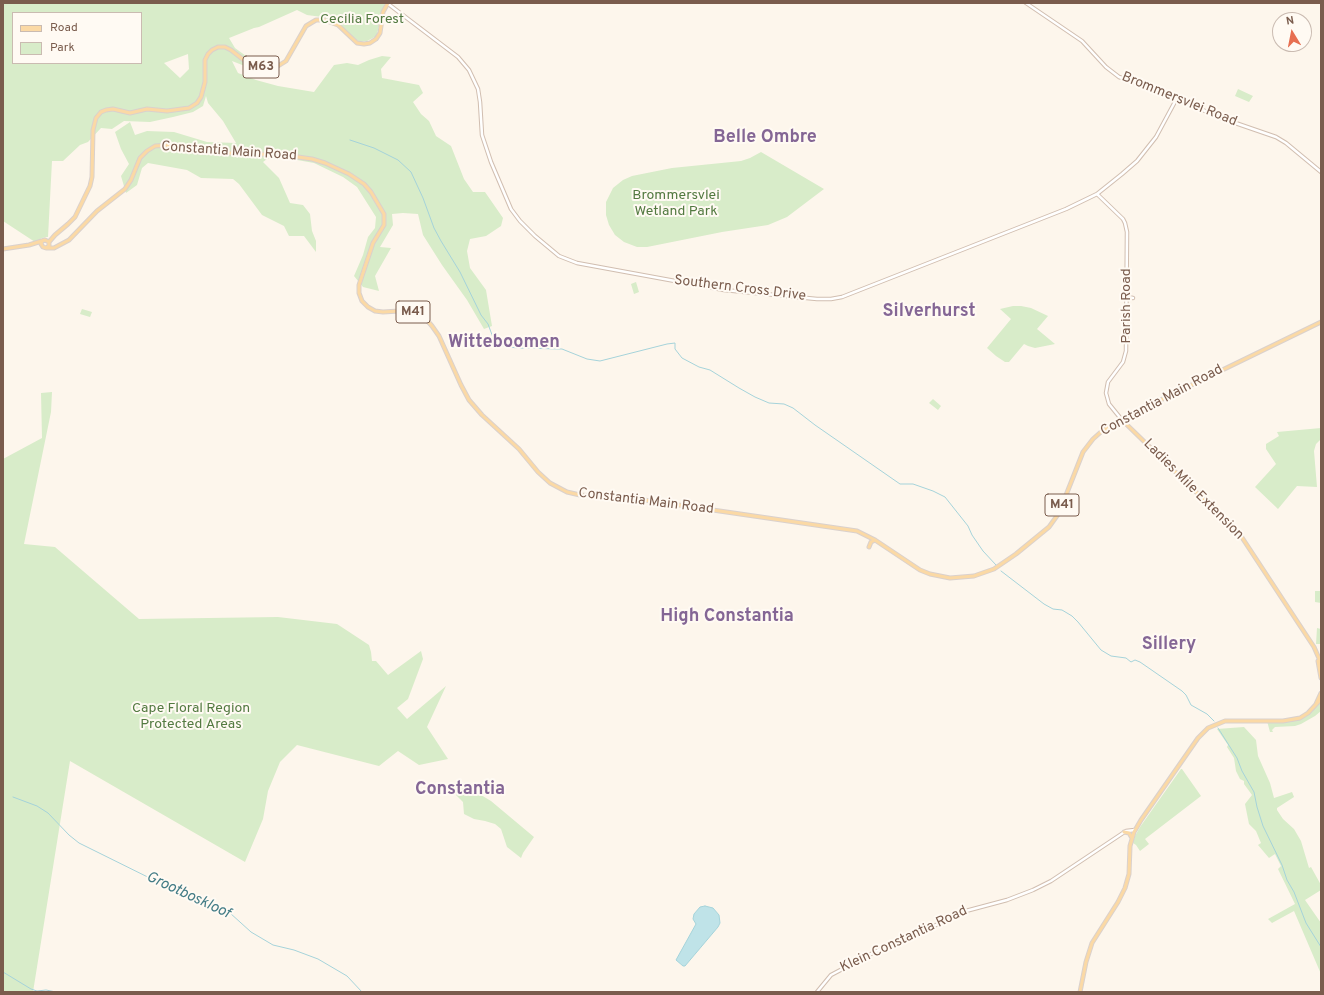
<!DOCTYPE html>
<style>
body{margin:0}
#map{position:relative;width:1324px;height:995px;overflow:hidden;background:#fdf6ec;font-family:Overpass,sans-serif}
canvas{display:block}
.frame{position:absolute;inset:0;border:4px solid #7a5c4d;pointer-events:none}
.legend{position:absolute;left:12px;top:12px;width:130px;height:52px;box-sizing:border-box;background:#fffaf3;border:1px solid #cabbb1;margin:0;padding:5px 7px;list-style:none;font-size:12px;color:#7a5c4d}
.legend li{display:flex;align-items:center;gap:8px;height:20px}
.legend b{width:20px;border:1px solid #cabbb1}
.north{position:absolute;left:1272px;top:12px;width:40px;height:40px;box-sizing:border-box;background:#fffaf3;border:1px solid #cabbb1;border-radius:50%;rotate:350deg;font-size:11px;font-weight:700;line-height:16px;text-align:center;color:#7a5c4d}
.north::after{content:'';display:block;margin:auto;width:14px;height:18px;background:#e76f51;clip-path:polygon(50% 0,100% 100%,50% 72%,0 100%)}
</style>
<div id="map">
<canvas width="1324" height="995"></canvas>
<div class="frame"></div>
<ul class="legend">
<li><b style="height:5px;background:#fbd9a5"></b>Road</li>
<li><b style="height:11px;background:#d8ecc9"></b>Park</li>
</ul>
<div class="north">N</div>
</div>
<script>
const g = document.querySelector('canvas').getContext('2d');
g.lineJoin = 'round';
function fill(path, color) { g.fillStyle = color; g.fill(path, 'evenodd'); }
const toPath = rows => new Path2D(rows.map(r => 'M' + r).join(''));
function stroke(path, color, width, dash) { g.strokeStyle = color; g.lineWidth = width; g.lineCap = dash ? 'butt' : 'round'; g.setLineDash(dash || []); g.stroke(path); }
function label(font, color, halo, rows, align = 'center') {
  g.font = font + ' Overpass,sans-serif'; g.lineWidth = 4; g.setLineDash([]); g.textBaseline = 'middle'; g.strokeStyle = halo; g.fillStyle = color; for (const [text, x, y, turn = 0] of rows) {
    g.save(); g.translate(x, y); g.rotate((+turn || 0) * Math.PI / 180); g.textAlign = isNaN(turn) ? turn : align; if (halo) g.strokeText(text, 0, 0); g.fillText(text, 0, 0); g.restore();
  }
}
fill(toPath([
 [3,3,385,3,377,34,375,37,367,41,360,42,355,39,340,24,322,17,307,15,297,10,259,27,254,28,229,38,235,48,246,56,260,72,232,61,238,73,256,80,278,86,314,92,334,65,347,63,358,65,369,60,382,56,391,57,381,69,382,78,419,85,423,93,413,102,421,114,429,121,436,136,451,146,464,179,473,192,485,192,503,218,501,226,486,236,470,239,467,251,470,268,486,290,492,326,484,329,467,300,442,265,423,235,418,214,403,213,392,214,393,225,380,247,391,248,375,276,379,291,363,287,354,276,363,255,368,237,375,228,376,217,357,187,343,177,314,163,286,158,267,159,263,162,279,178,290,203,303,205,310,214,312,231,316,241,316,252,304,236,289,236,284,226,262,215,239,184,233,179,201,178,187,170,148,163,142,168,137,185,126,193,121,176,129,164,121,149,115,132,130,122,135,135,147,131,174,132,207,142,236,143,223,121,208,103,206,96,203,106,193,112,173,117,150,122,124,121,112,129,101,128,88,142,80,145,63,161,52,161,48,237,47,237,42,238,35,242,3,221],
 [13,13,141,13,141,63,13,63],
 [188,54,189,69,180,78,164,63],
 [1238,89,1253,96,1249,102,1235,96],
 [761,152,824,189,787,217,768,225,722,232,647,247,637,247,624,242,615,235,609,225,606,215,606,202,613,188,623,180,632,176,672,168,741,161,750,158],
 [636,282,639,292,634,294,631,284],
 [1013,306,1021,306,1031,308,1048,316,1037,329,1055,344,1035,348,1028,346,1024,344,1009,362,1005,362,996,356,987,348,1011,319,1000,309],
 [82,309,92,312,90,317,80,314],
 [52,392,51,412,24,544,55,547,139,619,278,617,337,624,369,645,371,652,372,661,376,661,388,675,421,651,423,659,408,699,397,708,407,719,446,686,427,727,448,759,419,765,398,751,379,766,297,745,280,762,268,791,263,819,245,862,70,761,33,992,3,992,3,459,42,438,41,393],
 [933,399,941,406,938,410,929,403],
 [1321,428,1321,439,1316,444,1314,451,1317,487,1297,486,1278,509,1255,487,1276,464,1266,449,1266,444,1279,436,1277,432],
 [1315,591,1321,591,1321,603,1315,602],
 [1317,628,1321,629,1321,644,1316,644],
 [1321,699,1321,711,1315,716,1301,724,1295,726,1275,727,1272,730,1273,732,1270,732,1267,721,1283,721,1304,716],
 [1244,727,1256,740,1258,756,1270,783,1274,798,1292,792,1294,797,1277,808,1277,810,1283,819,1294,829,1301,841,1309,868,1311,867,1321,885,1321,890,1305,900,1321,923,1321,974,1294,911,1272,923,1268,919,1295,904,1278,869,1281,866,1275,854,1269,858,1258,845,1261,843,1256,831,1249,824,1245,804,1252,795,1244,784,1244,781,1240,779,1236,771,1234,758,1227,747,1228,745,1217,729],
 [1181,769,1182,769,1201,796,1145,839,1149,844,1140,851,1136,845,1133,843,1135,836,1140,827],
 [460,787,476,792,491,801,534,837,523,853,521,858,507,847,501,829,495,824,485,821,474,819,464,814,463,802,456,795]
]), '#d8ecc9');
const water = toPath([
 [705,906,713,908,719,915,720,923,718,927,685,966,683,966,676,960,696,924,693,919,694,914,700,907,705,906]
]);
fill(water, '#bfe3e8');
stroke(water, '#a5d3da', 1);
stroke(toPath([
 [350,140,374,148,398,160,411,172,423,198,434,228,441,241,460,272,481,315,488,324,495,343,503,346,517,348,562,349,587,359,600,361,667,344,675,343,675,349,682,358,699,367,710,370,739,388,755,397,769,403,784,404,793,408,815,425,900,484,913,484,933,491,945,497,968,526,972,535,983,551,996,565],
 [1001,571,1044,604,1053,609,1062,610,1072,616,1078,622,1101,650,1111,656,1126,658,1131,662,1135,660,1140,662,1182,691,1186,695,1191,705,1207,714,1214,721],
 [1218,728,1237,758,1242,771,1254,792,1257,807,1263,826,1282,865,1287,880,1294,892,1306,923,1321,947],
 [13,797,37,806,48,813,69,835,79,843,184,895,199,899,230,913,251,932,273,945,294,950,318,959,347,976,362,992],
 [3,972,31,989,37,991,46,990,56,992]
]), '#a5d3da', 1);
const minor = toPath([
 [387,3,458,57,469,70,478,89,480,102,482,135,491,162,511,209,520,221,535,236,559,256,577,263,724,290,817,299,831,299,842,297,1066,209,1097,194,1122,174,1137,161,1156,137,1177,98],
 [1026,3,1082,41,1106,67,1119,77,1164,92,1218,117,1276,137,1286,143,1321,172],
 [1097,194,1123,219,1125,223,1127,232,1126,351,1123,362,1108,382,1106,393,1109,404,1122,420],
 [1127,297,1133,298],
 [817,992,831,975,869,955,886,946,924,931,962,912,1007,900,1033,890,1051,881,1126,831,1135,830]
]);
const major = toPath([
 [49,242,55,235,68,224,75,217,90,186,92,177,93,130,96,118,101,112,106,110,113,109,130,113,147,109,167,111,189,108,197,103,201,97,205,82,205,60,208,54,212,50,218,47,225,47,231,50,245,61,255,66,267,67,278,66,286,61,306,26,316,20,324,20,338,25,357,43,364,44,370,43,376,39,380,33,383,12,388,3],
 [47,248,54,248,69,240,97,211,125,189,131,180,140,158,147,151,155,146,169,145,187,150,200,152,284,155,312,159,325,163,349,174,364,184,371,192,384,214,384,225,373,243,359,285,359,293,362,301,368,307,375,311,383,312,399,311,410,311,417,313,425,318,432,326,439,336,461,385,469,400,482,415,519,449,538,472,550,483,567,492,580,495,644,500,857,531,875,540,920,570,930,574,950,578,974,576,994,569,1016,554,1049,527,1059,513,1083,452,1093,439,1102,431,1136,412,1321,322],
 [3,249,29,245,45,240,49,242,49,246,46,248,43,247,41,244,42,241],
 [1122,420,1229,524,1241,536,1314,647,1321,663],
 [869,547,871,542,875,540],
 [1318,661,1321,678],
 [1316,704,1321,693],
 [1124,832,1129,833,1132,838],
 [1080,992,1086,962,1092,943,1118,902,1125,888,1129,874,1130,846,1134,832,1141,820,1198,738,1208,728,1225,721,1283,721,1300,718,1308,713,1321,699]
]);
stroke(minor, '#d1beb0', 4.5);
stroke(major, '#dad1cd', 5);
stroke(minor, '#fff', 2.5);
stroke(major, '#fbd9a5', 3);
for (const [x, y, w] of [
 [261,67,36],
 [413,312,34],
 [1062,505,34]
]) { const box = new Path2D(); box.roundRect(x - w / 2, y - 11, w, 22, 3); g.fillStyle = '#fffaf3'; g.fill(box); stroke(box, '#7a5c4d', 1); }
label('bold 13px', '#7a5c4d', null, [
 ["M63",261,67],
 ["M41",413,312],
 ["M41",1062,505]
]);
label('14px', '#537a41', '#fffaf3', [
 ["Cecilia Forest",362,20],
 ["Brommersvlei",676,196],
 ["Wetland Park",676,212],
 ["Cape Floral Region",191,709],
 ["Protected Areas",191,725]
]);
label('14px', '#7a5c4d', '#fffaf3', [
 ["Brommersvlei Road",1179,100,22],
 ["Constantia Main Road",229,152,4],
 ["Southern Cross Drive",740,289,7],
 ["Parish Road",1127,306,-90],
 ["Constantia Main Road",1162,401,-28],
 ["Ladies Mile Extension",1193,490,45],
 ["Constantia Main Road",646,502,7],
 ["Klein Constantia Road",904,940,-25]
]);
label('italic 15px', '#437c86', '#fffaf3', [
 ["Grootboskloof",188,896,25]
]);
label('bold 18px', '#846695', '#fffaf3', [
 ["Belle Ombre",765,138],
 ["Silverhurst",929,312],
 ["Witteboomen",504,343],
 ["High Constantia",727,617],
 ["Sillery",1169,645],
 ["Constantia",460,790]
]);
</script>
